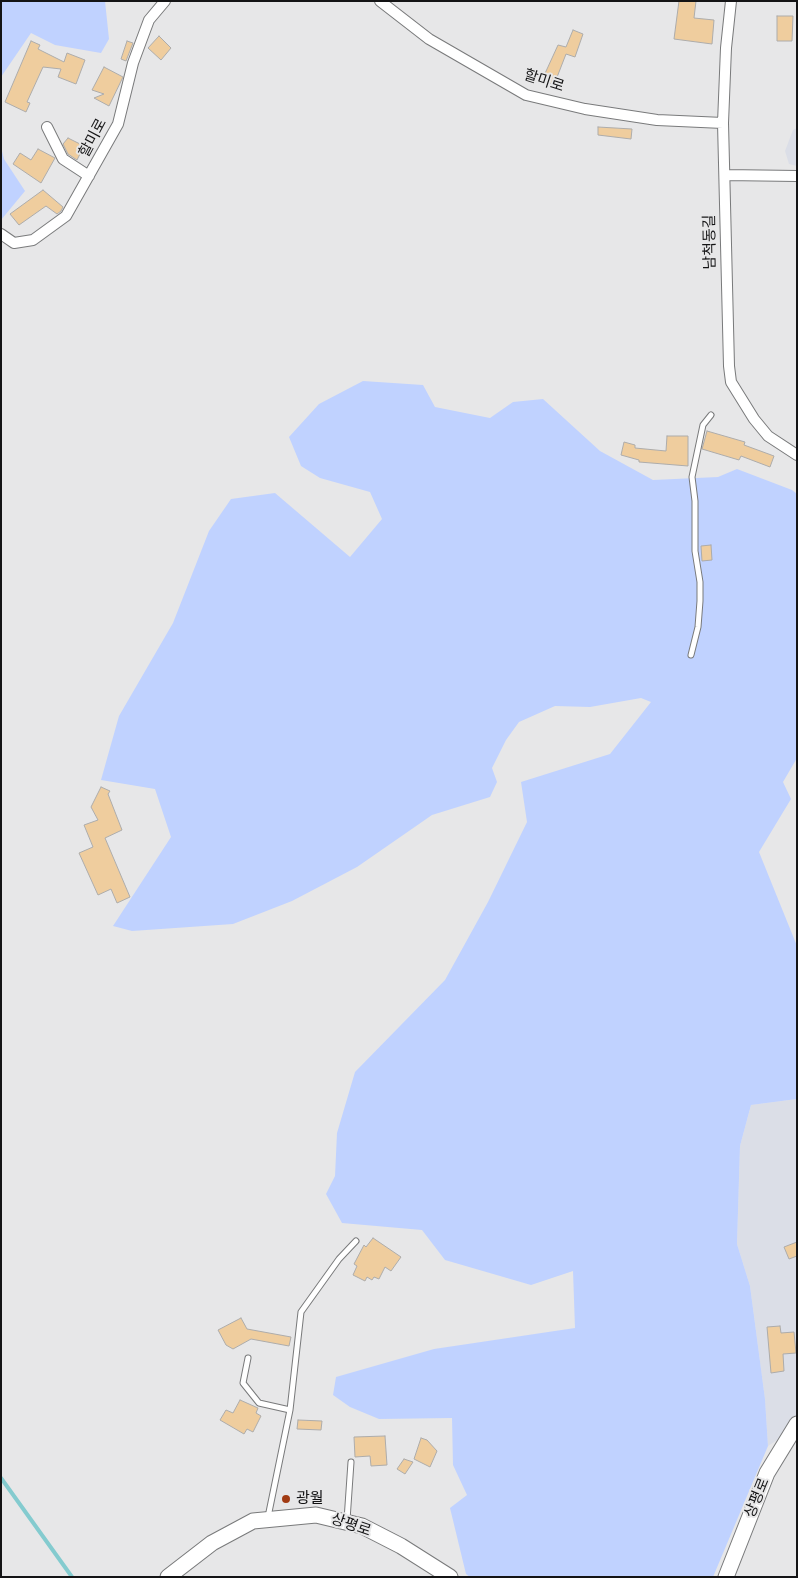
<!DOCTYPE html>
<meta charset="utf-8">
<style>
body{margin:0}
#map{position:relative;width:798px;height:1578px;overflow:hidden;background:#e7e7e8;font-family:"Work Sans",sans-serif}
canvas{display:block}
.frame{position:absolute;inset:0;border:2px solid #141415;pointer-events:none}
</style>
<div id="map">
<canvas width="798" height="1578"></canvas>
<div class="frame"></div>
</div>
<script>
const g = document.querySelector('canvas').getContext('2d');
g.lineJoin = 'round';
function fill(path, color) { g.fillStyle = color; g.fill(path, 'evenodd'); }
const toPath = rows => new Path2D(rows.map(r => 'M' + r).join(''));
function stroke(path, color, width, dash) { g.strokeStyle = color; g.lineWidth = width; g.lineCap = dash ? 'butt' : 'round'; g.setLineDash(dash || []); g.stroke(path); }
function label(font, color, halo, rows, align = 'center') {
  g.font = font + ' "Work Sans","Noto Sans KR",sans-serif'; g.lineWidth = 4; g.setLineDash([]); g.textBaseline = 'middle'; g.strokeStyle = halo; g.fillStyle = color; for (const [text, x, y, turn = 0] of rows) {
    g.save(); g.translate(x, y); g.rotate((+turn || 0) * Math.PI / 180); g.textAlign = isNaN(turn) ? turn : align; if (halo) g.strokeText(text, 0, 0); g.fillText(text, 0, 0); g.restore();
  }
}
fill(toPath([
 [797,128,797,166,789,164,785,151,793,130],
 [797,1099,797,1427,768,1446,765,1399,750,1286,737,1244,740,1146,751,1105]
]), '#dbdee7');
fill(toPath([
 [1,1,105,1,109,39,101,53,55,45,31,33,1,77],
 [1,147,4,159,25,191,1,220],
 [363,381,423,385,435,407,490,418,513,402,543,399,600,451,653,480,718,477,737,469,792,490,797,494,797,758,783,782,791,799,759,852,797,946,797,1099,751,1105,740,1146,737,1244,750,1286,765,1399,768,1446,713,1577,470,1577,466,1574,450,1508,467,1495,453,1465,452,1418,379,1419,350,1407,333,1395,336,1377,434,1349,575,1328,573,1271,531,1285,445,1260,422,1230,342,1223,326,1194,335,1176,337,1133,355,1072,445,980,488,902,527,822,521,782,610,754,651,702,641,698,590,707,555,706,519,722,506,740,492,768,497,782,490,797,432,815,357,867,292,901,233,924,132,931,113,926,171,837,155,789,101,780,119,716,173,623,209,531,231,499,275,493,350,557,382,519,370,492,320,478,301,466,289,437,319,404]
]), '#c0d2ff');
stroke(toPath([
 [1,1478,72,1577]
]), '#84cbcf', 4);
const building = toPath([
 [679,1,696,1,694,18,714,20,712,44,674,39,679,1],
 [777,16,793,16,792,41,777,41,777,16],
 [573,30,583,34,575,57,566,54,554,85,542,80,558,45,566,47,573,30],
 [159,36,171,48,161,60,148,48,159,36],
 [31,41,40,45,38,49,64,62,67,53,85,60,76,84,58,77,61,69,43,67,27,102,30,103,26,112,5,102,31,41],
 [127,41,133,43,126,61,121,59,127,41],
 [104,67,123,77,109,106,94,98,104,94,92,90,104,67],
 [598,127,632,129,631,139,598,135,598,127],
 [68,138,84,146,77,160,68,154,63,144,68,138],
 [38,149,55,158,41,183,13,164,20,153,31,160,38,149],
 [43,190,63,207,61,211,57,214,46,206,19,225,10,214,43,190],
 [707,431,745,442,744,445,774,456,770,467,741,456,739,460,702,449,707,431],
 [667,436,688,436,688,466,639,462,639,460,621,455,624,442,635,445,635,448,666,451,667,436],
 [711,545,712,560,702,561,701,546,711,545],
 [101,787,110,791,108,794,122,830,105,838,130,897,117,903,111,889,98,895,79,853,93,847,84,825,98,820,91,807,101,787],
 [373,1238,401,1257,391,1271,385,1267,379,1279,374,1277,372,1280,367,1277,365,1281,353,1275,357,1266,354,1264,364,1245,366,1247,373,1238],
 [797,1242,797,1256,789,1259,784,1247,797,1242],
 [241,1318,247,1329,291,1337,289,1346,251,1339,233,1349,226,1345,218,1330,241,1318],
 [780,1326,781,1333,794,1332,796,1353,783,1354,784,1371,771,1373,767,1327,780,1326],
 [240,1400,258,1408,256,1413,261,1416,253,1432,247,1429,244,1434,220,1420,226,1410,233,1413,240,1400],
 [298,1420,322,1421,321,1430,297,1429,298,1420],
 [385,1436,387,1465,371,1466,370,1456,355,1457,354,1437,385,1436],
 [421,1438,427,1440,437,1451,430,1467,414,1459,421,1438],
 [404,1459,413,1462,405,1474,397,1469,404,1459]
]);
fill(building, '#efcd9e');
stroke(building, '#adacab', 1);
const service = toPath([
 [691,655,698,627,700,601,700,582,695,551,695,501,692,477,703,425,711,415],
 [248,1358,243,1383,259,1403,290,1410],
 [268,1517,290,1410,301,1312,339,1259,356,1241],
 [347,1520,351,1462]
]);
const minor = toPath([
 [380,1,429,39,526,95,585,109,657,120,723,123],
 [731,1,726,48,723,123,729,366,731,382,754,419,768,436,797,455],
 [47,127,63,159,89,176],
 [725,175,797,176],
 [1,234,14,243,33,240,66,216,118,124,133,63,149,20,165,1]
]);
const secondary = toPath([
 [168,1577,212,1543,253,1521,316,1515,362,1526,401,1546,450,1577],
 [726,1577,767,1473,797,1424]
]);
stroke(service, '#797a7b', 7);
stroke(minor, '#797a7b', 12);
stroke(secondary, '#797a7b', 17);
stroke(service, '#fff', 5);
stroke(minor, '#fff', 10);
stroke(secondary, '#fff', 15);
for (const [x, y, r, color] of [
 [286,1499,5,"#a13b13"]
]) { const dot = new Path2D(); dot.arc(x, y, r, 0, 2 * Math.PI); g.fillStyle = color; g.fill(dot); stroke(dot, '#e7e7e8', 2); }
label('15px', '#141415', '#e7e7e8', [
 ["할미로",544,81,18],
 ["할미로",93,138,-62],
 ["남척동길",710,242,-91],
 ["상평로",757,1498,-68],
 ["상평로",351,1525,19]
]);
label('15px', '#141415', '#e7e7e8', [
 ["광월",296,1499]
], 'left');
</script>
